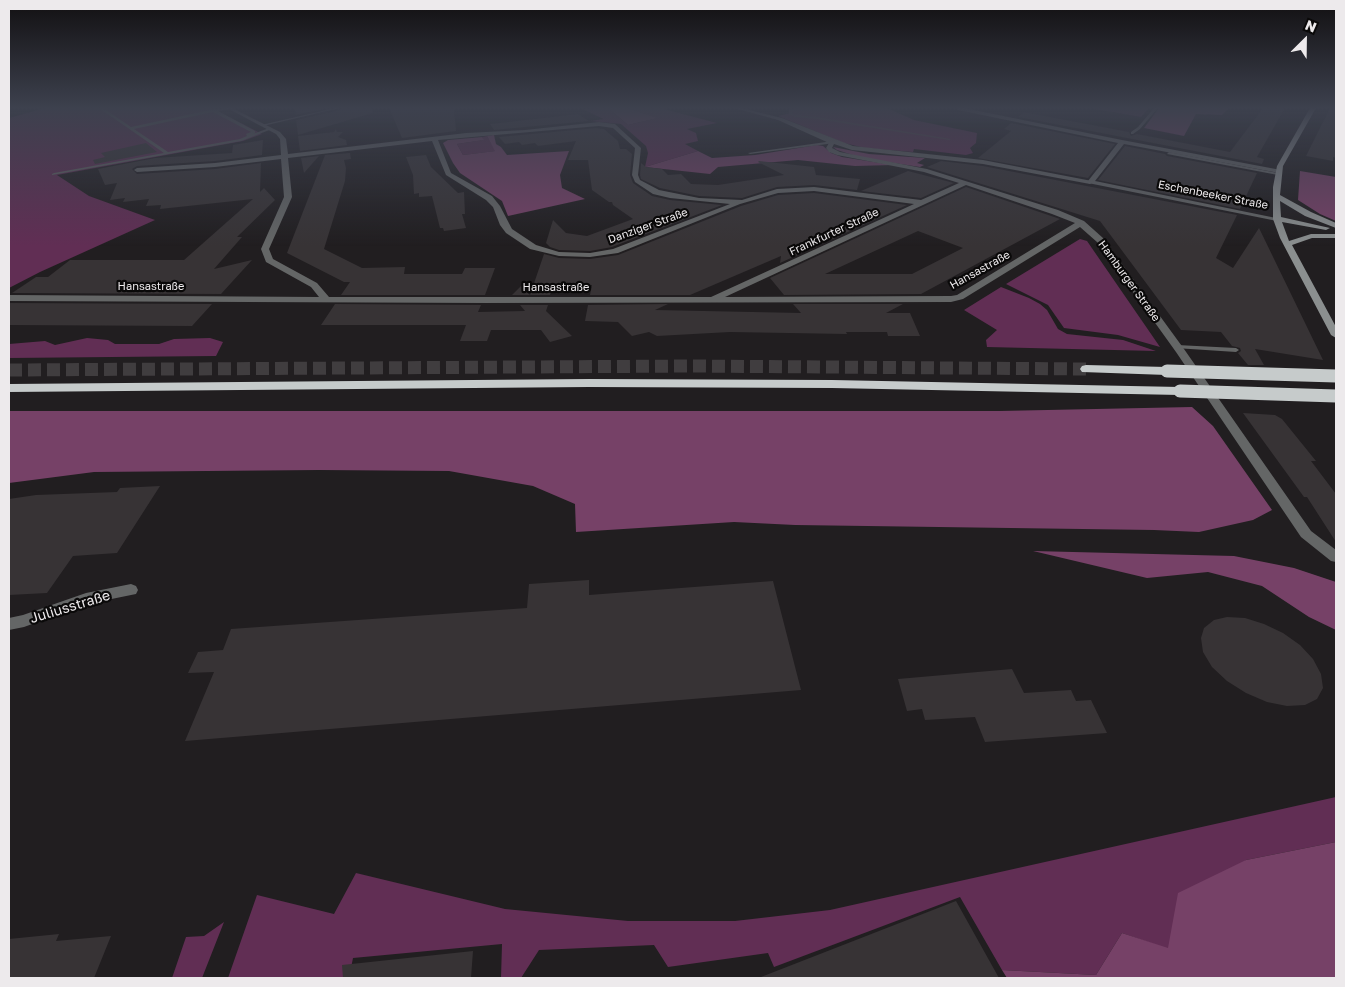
<!DOCTYPE html>
<meta charset="utf-8">
<style>
body{margin:0}
#map{position:relative;width:1345px;height:987px;overflow:hidden;background:#211e20;font-family:"Golos Text",sans-serif}
canvas{display:block}
.frame{position:absolute;inset:0;border:10px solid #edeaec;pointer-events:none}
.north{position:absolute;left:1280px;top:15px;width:50px;height:50px;-webkit-text-stroke:4px #0a0909;paint-order:stroke;rotate:23deg;font-size:14px;font-weight:700;line-height:20px;text-align:center;color:#edeaec}
.north::after{content:'';display:block;margin:auto;width:18px;height:22px;background:#edeaec;clip-path:polygon(50% 0,100% 100%,50% 72%,0 100%)}
</style>
<div id="map">
<canvas width="1345" height="987"></canvas>
<div class="frame"></div>
<div class="north">N</div>
</div>
<script>
const g = document.querySelector('canvas').getContext('2d');
g.lineJoin = 'round';
function fill(path, color) { g.fillStyle = color; g.fill(path, 'evenodd'); }
const toPath = rows => new Path2D(rows.map(r => 'M' + r).join(''));
function stroke(path, color, width, dash) { g.strokeStyle = color; g.lineWidth = width; g.lineCap = dash ? 'butt' : 'round'; g.setLineDash(dash || []); g.stroke(path); }
function label(font, color, halo, rows, align = 'center') {
  g.font = font + ' "Golos Text",sans-serif'; g.lineWidth = 4.5; g.setLineDash([]); g.textBaseline = 'middle'; g.strokeStyle = halo; g.fillStyle = color; for (const [text, x, y, turn = 0] of rows) {
    g.save(); g.translate(x, y); g.rotate((+turn || 0) * Math.PI / 180); g.textAlign = isNaN(turn) ? turn : align; if (halo) g.strokeText(text, 0, 0); g.fillText(text, 0, 0); g.restore();
  }
}
fill(toPath([
 [45,108,212,108,262,134,243,141,57,175,89,196,155,220,40,272,9,288,9,118],
 [595,108,608,108,628,125,657,118,627,108,667,108,664,109,717,123,687,129,696,133,698,141,685,144,698,151,645,167,648,153,646,146,621,124,590,121,603,119,583,109],
 [793,108,887,108,914,120,977,133,976,143,970,148,973,153,966,155,914,149,913,152,865,148,844,143,778,116,790,113],
 [1097,108,1149,108,1141,117,1095,109],
 [487,136,496,151,463,155,457,144,483,140,482,137],
 [1080,239,1087,241,1160,347,1118,335,1064,328,1048,305,1006,284],
 [1001,287,1029,298,1040,304,1047,310,1058,329,1067,334,1123,340,1156,351,987,347,986,340,997,330,964,310],
 [87,338,108,340,115,344,159,344,174,339,210,338,223,342,216,356,9,358,9,344,45,341,55,345],
 [1336,797,1336,842,1246,860,1168,949,1122,933,1096,975,1002,970,960,897,774,967,768,953,668,967,654,945,539,950,521,978,501,978,502,944,353,958,349,978,228,978,257,895,334,914,356,873,505,909,628,921,735,921,830,910],
 [224,922,202,978,172,978,186,937,204,936]
]), '#612e54');
fill(toPath([
 [608,108,627,108,658,118,628,125],
 [1159,108,1229,108,1222,115,1196,114,1184,136,1144,128],
 [494,135,496,144,501,147,507,155,569,151,560,175,562,188,585,199,508,216,502,201,460,173,453,163,443,143,448,140,482,137,484,140,457,144,463,155,495,151,487,136],
 [817,145,823,146,831,153,842,157,893,165,855,166,798,160,718,167,710,174,645,167,698,151,712,158,755,155],
 [833,147,869,154,925,158,917,163,924,165,920,167,862,158,837,150],
 [1300,171,1336,177,1336,221,1320,214,1298,200],
 [1192,407,1213,426,1272,510,1253,520,1199,532,1154,530,795,525,734,522,576,532,575,504,533,486,449,471,319,470,94,472,9,483,9,411,999,411],
 [1033,551,1234,556,1294,568,1336,582,1336,630,1309,617,1262,586,1208,572,1147,578],
 [1336,842,1336,978,1007,978,1002,970,1096,975,1122,933,1168,948,1178,893,1246,860]
]), '#764167');
fill(toPath([
 [789,108,792,108,793,114,796,115,817,117,951,139,949,140,817,119,795,117,789,114,789,108]
]), '#5b4656');
fill(toPath([
 [295,108,328,108,296,115],
 [342,108,372,108,373,113,298,135,296,120,340,110],
 [389,108,454,108,456,131,402,138],
 [1263,108,1285,108,1257,157,1264,159,1262,164,1018,117,1024,112,1129,132,1131,136,1137,134,1230,152],
 [1330,108,1336,108,1336,158,1333,157,1333,161,1306,156],
 [578,114,589,121,494,130,490,124],
 [1011,123,1115,144,1088,178,978,158,1011,131,1004,129],
 [596,128,604,129,618,141,620,149,626,149,632,154,630,175,633,183,652,196,670,200,722,205,612,247,590,251,559,250,550,247,546,243,553,220,566,233,587,236,633,219,613,205,612,202,609,202,592,190,588,160,568,160,576,141,538,146,535,143,522,145,519,142,505,144,499,137],
 [336,129,337,132,343,132,338,137,346,140,347,145,300,151,298,136,334,132],
 [263,140,262,155,215,161,137,166,132,169,137,174,215,169,261,163,260,192,264,188,275,200,237,237,242,237,214,269,252,260,221,294,12,293,36,277,48,277,70,260,184,260,253,199,160,209,161,205,146,206,149,199,123,202,125,198,110,200,117,183,105,185,98,169,155,158,232,153,233,145],
 [146,143,157,152,95,164,93,160,105,157,101,153],
 [1125,146,1165,154,1167,156,1257,173,1240,209,1098,180],
 [350,153,351,159,344,160,346,168,345,181,324,249,362,268,405,267,404,274,462,274,465,268,495,268,485,295,341,295,350,282,344,282,287,253,325,155],
 [426,155,431,167,458,193,464,192,465,214,462,214,466,228,444,231,443,228,440,228,432,196,419,197,419,193,414,194,413,175,406,157],
 [319,156,304,173,301,158],
 [759,161,814,167,816,175,860,179,857,190,814,185,777,187,742,198,699,196,660,188,641,179,640,175,641,163,646,167,662,169,668,175,681,174,691,184,718,185,784,175,758,162],
 [941,161,983,166,1237,215,1216,258,1233,268,1259,228,1323,360,1255,349,1264,365,1248,365,1238,353,1241,351,1240,348,1232,346,1221,332,1181,330,1100,221,927,167],
 [908,171,954,183,921,198,861,191],
 [966,187,1060,219,921,294,784,295,770,278],
 [918,231,963,248,912,274,825,274],
 [814,193,907,205,780,263,781,256,690,295,590,295,592,285,553,284,550,295,512,295,521,286,530,295,544,254,559,258,590,259,618,255,741,206,778,195],
 [9,303,212,304,192,326,9,325],
 [335,304,481,305,478,312,525,311,520,305,548,305,546,311,572,336,550,342,541,330,491,330,487,341,460,341,466,325,321,325],
 [668,304,655,310,801,313,793,304,903,304,886,313,910,313,920,336,888,336,887,332,846,332,847,334,730,332,657,336,649,332,632,336,618,322,585,321,588,305],
 [1243,413,1275,415,1282,419,1316,461,1311,461,1336,494,1336,542,1307,497,1304,497],
 [160,486,117,553,73,556,47,593,9,595,9,499,36,495,117,492,120,488],
 [589,580,589,595,773,581,801,690,185,741,214,672,188,673,198,652,223,650,231,629,527,608,529,584],
 [1227,617,1245,618,1264,624,1283,633,1300,645,1313,659,1321,674,1323,688,1317,699,1305,705,1287,706,1267,702,1246,693,1227,681,1212,667,1203,652,1201,638,1204,628,1214,620],
 [1012,669,1024,693,1071,690,1076,701,1091,700,1107,733,985,742,975,717,925,720,922,709,907,711,898,679],
 [956,901,999,978,761,978,761,977],
 [59,934,56,941,111,936,94,978,9,978,9,939],
 [473,951,471,978,343,978,342,965]
]), '#373335');
stroke(toPath([
 [9,370,695,366,1086,369]
]), '#403d3f', 13, [13, 6]);
fill(toPath([
 [99,108,103,108,131,127,210,110,212,109,230,108,229,109,218,111,255,131,255,133,253,134,269,128,272,129,241,141,52,175,52,174,54,173,164,153,99,108],
 [213,112,251,132,246,134,247,136,240,139,168,152,134,129,213,112],
 [335,108,340,108,263,126,261,125,335,108],
 [1154,108,1158,108,1140,129,1133,134,1131,134,1131,132,1138,127,1154,108],
 [833,141,835,143,750,154,748,153,833,141],
 [1169,152,1278,173,1280,174,1278,175,1167,154,1169,152],
 [1177,345,1236,348,1239,350,1236,352,1175,348,1175,346,1177,345]
]), '#646666');
fill(toPath([
 [227,108,232,108,280,132,286,139,288,154,466,133,525,130,599,122,615,124,641,148,638,175,640,180,659,190,699,198,742,200,777,189,814,187,921,200,959,183,924,172,837,155,829,152,826,148,829,143,778,120,734,108,741,108,782,118,853,146,983,160,1092,181,1092,183,1090,184,983,164,852,150,834,144,832,148,840,152,927,169,1058,210,1084,221,1103,238,1184,349,1311,531,1336,550,1336,562,1331,561,1301,537,1176,352,1097,242,1080,227,963,299,951,302,486,303,9,301,9,295,319,297,311,287,266,262,261,249,284,197,281,159,215,167,137,172,134,170,137,168,215,163,281,155,280,139,276,134,227,108],
 [599,126,613,128,635,148,632,175,635,182,653,194,670,198,730,204,613,249,590,253,559,252,536,245,512,229,500,206,492,196,451,173,438,140,599,126],
 [432,141,446,175,486,200,493,207,500,225,506,233,530,249,559,256,590,257,618,253,740,204,778,193,814,191,914,204,711,297,329,297,317,283,273,259,269,249,292,197,288,158,432,141],
 [966,185,1052,214,1075,223,957,295,951,296,725,297,966,185],
 [131,584,136,586,138,590,136,594,87,604,24,627,9,630,9,618,23,615,86,593,131,584]
]), '#646666');
fill(toPath([
 [956,108,964,108,1122,140,1281,170,1282,171,1279,173,1124,144,1095,181,1281,219,1277,221,1088,183,1088,181,1118,143,958,110,956,108]
]), '#646666');
fill(toPath([
 [1310,108,1316,108,1283,166,1280,195,1311,212,1336,223,1336,228,1305,216,1280,201,1281,217,1330,228,1326,230,1282,222,1289,241,1311,234,1336,234,1336,238,1312,238,1292,245,1336,327,1336,338,1331,335,1280,238,1273,219,1273,187,1277,166,1310,108]
]), '#8b8f8f');
fill(toPath([
 [1086,365,1167,367,1173,371,1167,375,1082,372,1080,369,1082,366,1086,365],
 [589,379,832,380,1180,387,1186,391,1180,395,832,388,589,387,9,392,9,384,589,379]
]), '#c6cbcb');
stroke(toPath([
 [1167,371,1336,376],
 [1180,391,1336,396]
]), '#c6cbcb', 13);
const sky = g.createLinearGradient(0, 0, 0, 246);
sky.addColorStop(0, '#121012');
sky.addColorStop(0.44, '#3d414e');
sky.addColorStop(1, '#3d414e00');
g.fillStyle = sky;
g.fillRect(0, 0, 1345, 246);
label('11px', '#edeaec', '#0a0909', [
 ["Eschenbeeker Straße",1213,195,11],
 ["Danziger Straße",648,226,-20],
 ["Frankfurter Straße",834,232,-25],
 ["Hansastraße",980,270,-29],
 ["Hamburger Straße",1129,281,54],
 ["Hansastraße",151,287],
 ["Hansastraße",556,288]
]);
label('14px', '#edeaec', '#0a0909', [
 ["Juliusstraße",70,607,-17]
]);
</script>
